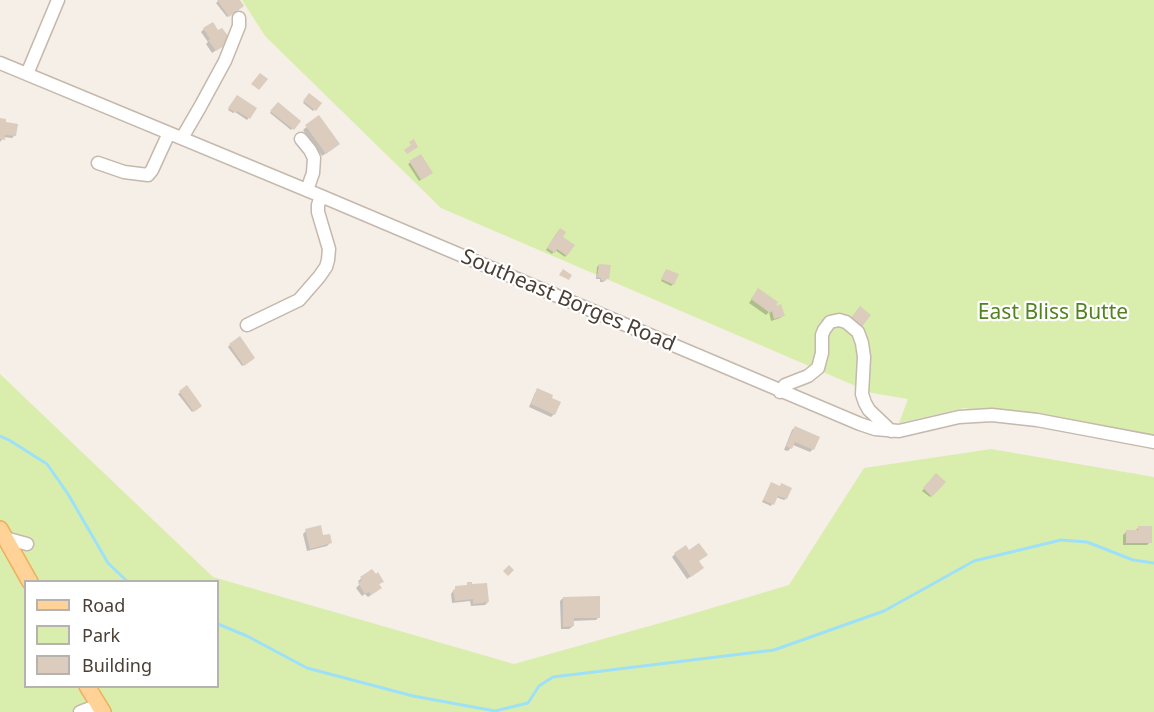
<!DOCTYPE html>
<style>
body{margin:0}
#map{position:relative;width:1154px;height:712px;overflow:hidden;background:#f5efe7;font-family:"Noto Sans",sans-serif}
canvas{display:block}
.legend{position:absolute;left:24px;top:580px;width:195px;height:108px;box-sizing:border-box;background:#fff;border:2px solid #b6b2ae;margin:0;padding:8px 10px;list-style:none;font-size:18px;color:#493f35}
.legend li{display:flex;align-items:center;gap:12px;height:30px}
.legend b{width:30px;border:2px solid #b6b2ae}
</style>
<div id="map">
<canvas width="1154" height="712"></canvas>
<ul class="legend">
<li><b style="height:8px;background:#ffd297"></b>Road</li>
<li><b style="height:16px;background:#d9eeac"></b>Park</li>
<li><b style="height:16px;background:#dbccbe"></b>Building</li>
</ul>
</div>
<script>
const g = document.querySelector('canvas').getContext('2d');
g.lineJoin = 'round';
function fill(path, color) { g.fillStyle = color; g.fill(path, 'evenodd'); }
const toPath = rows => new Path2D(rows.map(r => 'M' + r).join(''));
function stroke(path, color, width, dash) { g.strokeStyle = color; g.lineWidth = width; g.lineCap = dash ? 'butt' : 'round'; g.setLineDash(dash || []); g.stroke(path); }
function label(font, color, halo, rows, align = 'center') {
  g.font = font + ' "Noto Sans",sans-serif'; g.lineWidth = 4.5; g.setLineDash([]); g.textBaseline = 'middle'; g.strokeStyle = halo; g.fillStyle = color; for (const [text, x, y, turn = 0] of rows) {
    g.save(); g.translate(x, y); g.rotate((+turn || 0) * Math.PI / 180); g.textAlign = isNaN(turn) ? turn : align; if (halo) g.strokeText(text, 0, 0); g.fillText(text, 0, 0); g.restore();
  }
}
fill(toPath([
 [242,0,1154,0,1154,437,964,408,899,423,908,399,872,393,441,208,265,36],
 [0,374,213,577,514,664,685,616,789,585,864,468,991,449,1154,477,1154,712,0,712],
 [26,582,218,582,218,686,26,686]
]), '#d9eeac');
fill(toPath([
 [219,0,238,0,242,5,227,17,216,3],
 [204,29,227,43,212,53,206,44,208,42,201,32],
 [309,95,320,103,313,111,303,103],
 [236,98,255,108,247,120,235,112,233,113,228,110],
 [278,104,299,121,291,130,270,113],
 [318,117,335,147,322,156,303,130],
 [0,120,15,135,12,138,4,137,0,142],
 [421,156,429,174,419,181,408,164],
 [558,231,566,255,565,257,555,250,552,254,546,250],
 [599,265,608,278,603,282,600,282,600,279,596,279,597,267],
 [665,272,673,284,671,286,661,281],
 [756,293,772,308,783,315,780,318,771,321,769,312,766,315,749,303],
 [230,345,252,360,242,366,228,347],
 [186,387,200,406,192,412,178,394],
 [538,390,550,399,554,414,551,417,529,407,535,393],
 [795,427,813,449,810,452,793,445,788,451,784,450,792,430],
 [936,475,944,482,930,497,922,491],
 [771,484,786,499,784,500,776,497,771,506,762,502],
 [1139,527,1150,542,1147,545,1123,545,1123,535,1126,532,1136,530],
 [306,531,322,537,330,543,327,546,307,551,303,534],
 [675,554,698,562,699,571,687,579,672,557],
 [372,571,382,582,378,585,377,591,368,597,365,594,362,596,356,588,360,584,358,581],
 [468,584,488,602,485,605,471,606,470,601,452,603,451,594,453,591,456,588,465,587],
 [563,598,599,617,596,620,572,621,573,626,569,629,561,629,560,601]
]), '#0003');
stroke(toPath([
 [0,436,9,440,47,464,68,494,108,563,128,582],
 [218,624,247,636,307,668,413,696,495,711,528,703,539,686,553,677,774,650,884,611,974,561,1061,540,1087,542,1133,560,1154,563]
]), '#9ee0f8', 3);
fill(toPath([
 [217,0,240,0,244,6,229,17],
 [213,22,218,30,222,28,232,41,216,51,208,40,210,39,203,28],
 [260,73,268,79,259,90,251,84],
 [309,93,322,103,316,111,303,101],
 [237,95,257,108,250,119,237,111,236,113,228,108],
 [278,102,301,121,294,130,270,111],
 [319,115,340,144,326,154,305,125],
 [0,118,6,119,6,122,18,124,16,136,5,135,5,140,0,139],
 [414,139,418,147,407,154,404,150,411,145,409,142],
 [421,154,433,173,421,180,409,161],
 [560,228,566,232,563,237,575,245,567,256,557,249,555,253,547,248],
 [599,264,611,265,609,279,606,279,606,281,601,280,601,278,597,277],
 [563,269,572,275,569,280,559,275],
 [666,269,679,274,674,285,661,279],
 [758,288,778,302,776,306,781,304,785,316,774,319,772,311,770,313,751,299],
 [860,306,871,315,861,328,850,319],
 [240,336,255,358,244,366,229,344],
 [187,385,202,406,194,412,179,391],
 [537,388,553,395,552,398,561,402,555,415,531,404],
 [795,426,820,437,814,450,795,442,792,449,786,446],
 [936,473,946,482,932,497,923,488],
 [771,482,780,486,781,483,792,488,787,499,778,496,774,505,763,500],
 [321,525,323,535,330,534,332,543,310,549,305,529],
 [1138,526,1152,526,1152,543,1126,543,1126,530,1138,530],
 [699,543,708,555,699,561,704,568,691,577,674,553,686,545,689,550],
 [509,565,514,570,508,576,503,571],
 [372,569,376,574,378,572,384,582,379,584,382,588,371,595,369,592,365,594,358,583,362,580,360,577],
 [467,582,472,582,472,584,487,583,489,602,473,604,473,599,455,601,453,590,455,589,455,586,467,585],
 [600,596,600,618,574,618,574,626,563,627,563,597]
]), '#dbccbe');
const minor = toPath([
 [0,63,321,196,860,424,875,429,899,431,959,417,992,415,1037,420,1154,442],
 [27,74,58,0],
 [182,138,200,107,225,61,239,26,239,18],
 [301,139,310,150,314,158,313,173,307,190],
 [98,163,124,172,148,175,152,170,169,133],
 [247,325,299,300,319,277,326,267,328,260,329,249,318,212,318,205,321,196],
 [780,392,785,385,808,376,818,368,822,353,822,335,824,330,830,322,839,320,846,322,858,332,862,343,864,357,862,394,865,403,869,410,891,431],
 [5,538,27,544],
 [80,712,98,705]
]);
const major = toPath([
 [0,529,30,582],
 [87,686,103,712]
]);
stroke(minor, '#c5b8ac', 15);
stroke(major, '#f0ae5a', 18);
stroke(minor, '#fff', 12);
stroke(major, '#ffd297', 15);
label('21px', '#493f35', '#fff', [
 ["Southeast Borges Road",568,301,23]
]);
label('21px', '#548221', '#fff', [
 ["East Bliss Butte",1053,313]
]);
</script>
